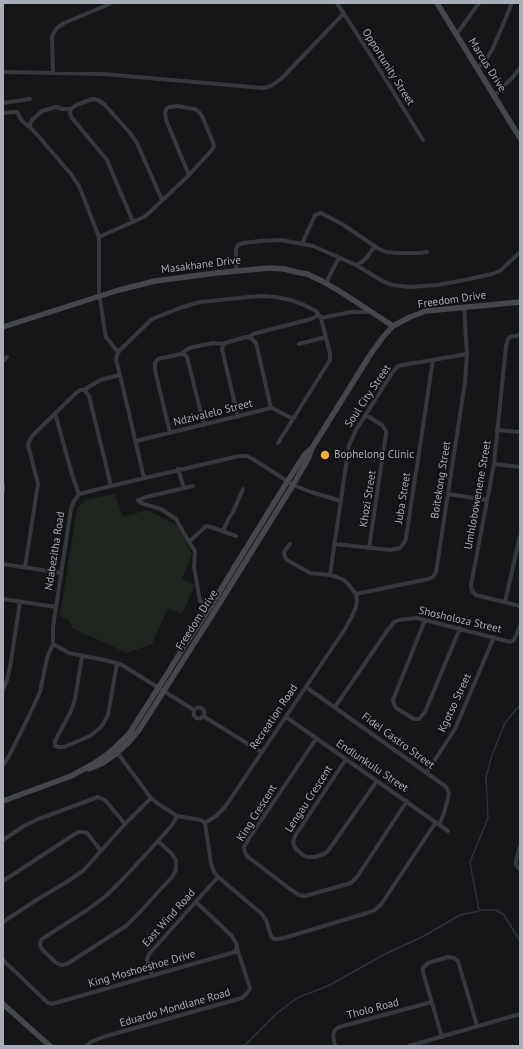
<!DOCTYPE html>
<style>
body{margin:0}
#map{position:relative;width:523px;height:1049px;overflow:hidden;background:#161618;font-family:"PT Sans",sans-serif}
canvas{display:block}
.frame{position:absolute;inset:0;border:4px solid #a8adb8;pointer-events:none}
</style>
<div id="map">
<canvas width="523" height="1049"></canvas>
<div class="frame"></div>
</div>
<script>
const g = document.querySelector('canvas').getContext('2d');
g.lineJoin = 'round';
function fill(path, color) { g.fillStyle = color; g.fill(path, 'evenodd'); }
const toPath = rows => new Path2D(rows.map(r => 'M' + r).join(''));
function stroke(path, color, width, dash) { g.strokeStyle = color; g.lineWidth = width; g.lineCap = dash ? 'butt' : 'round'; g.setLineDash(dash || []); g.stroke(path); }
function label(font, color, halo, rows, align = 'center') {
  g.font = font + ' "PT Sans",sans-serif'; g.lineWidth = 3.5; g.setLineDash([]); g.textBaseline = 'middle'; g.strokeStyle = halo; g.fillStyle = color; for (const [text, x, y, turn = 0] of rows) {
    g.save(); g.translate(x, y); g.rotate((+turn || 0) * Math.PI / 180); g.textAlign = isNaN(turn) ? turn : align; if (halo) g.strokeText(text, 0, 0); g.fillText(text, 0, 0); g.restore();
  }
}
fill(toPath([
 [115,494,123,517,147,510,177,525,192,554,182,579,195,585,182,614,168,608,152,644,127,653,72,628,69,620,60,616,77,508,85,500]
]), '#1e261f');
stroke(toPath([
 [520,705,505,723,492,755,486,777,488,818,470,862,479,910,496,910,504,915,520,941],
 [244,1046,276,1014,297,998,330,985,383,955,424,936,460,915,479,911]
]), '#2c353c', 1.5);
stroke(toPath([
 [337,3,368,51,423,140],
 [456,35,479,3],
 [477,68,486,60,493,48,512,3],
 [3,72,103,74,263,88,271,86,282,78,344,13],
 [53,72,52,38,53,34,57,28,64,23,112,3],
 [494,96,513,77,520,68],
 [3,103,30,99],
 [71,109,76,105,93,99,98,100,105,105,130,133,137,143,162,200],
 [71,109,70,113,72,118,107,160,133,222],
 [3,113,14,112,17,112,22,121,33,130,71,174,79,186,99,237,99,292,105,333,106,337,118,352],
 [30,127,30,124,32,120,42,111,56,107,62,109,71,109],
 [99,237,144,217,150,212,189,175,212,150,214,146,212,140,202,116,199,112,195,109,188,108,178,106,169,107,167,108,165,113,166,120,189,175],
 [302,244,315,215,321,213,342,224,379,249,386,252,399,253,420,253,427,252],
 [356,265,362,262,368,256,374,247],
 [236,271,236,249,238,245,244,243,260,241,281,240,313,246,356,265,384,282,393,285,409,287,437,285,465,280,492,274,500,271,520,252],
 [326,283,337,261,340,258],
 [321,318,351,312,365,312,371,311],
 [520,335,510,337,508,339,506,346,494,464,471,585,472,591,476,595,520,606],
 [249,337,253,334,311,319,319,315],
 [299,344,326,337],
 [181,354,189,348,213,343,224,344],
 [3,361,7,357],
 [84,390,100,380,120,375],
 [55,413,73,478,79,494],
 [366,415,382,425,386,431,386,434,369,548],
 [238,417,222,349,223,345,225,343,246,337,251,338,256,343,271,408],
 [497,430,520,432],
 [170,433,155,370,155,363,158,359,181,354,185,355,187,357,204,425],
 [136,441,271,408,276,410,293,419],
 [494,464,520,467],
 [178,469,184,488],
 [144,478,120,375,116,360,117,355,120,350,152,319,180,308,200,302,249,297,263,296,275,297,291,300,302,304,316,311,321,318,330,354,330,360,278,443],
 [3,485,3,491],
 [193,486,146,497,138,500,141,503,161,509,176,519,189,542,195,551,194,567,200,601,210,607],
 [448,494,487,500],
 [223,531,228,520,233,512,243,489],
 [189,542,206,526,211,527,236,536],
 [335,544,390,550,400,548,404,543,406,538,433,360],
 [3,564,61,573],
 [25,567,38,484,28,445,29,442,32,436,76,393,80,390,84,390,86,392,89,396,111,486],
 [330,575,349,445,356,430,392,373,398,366,403,365,467,354],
 [356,594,428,579,433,577,436,572,465,382,467,354,464,307],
 [3,599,56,607],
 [505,602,520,536],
 [425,620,393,700,394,704,396,708,414,719,419,719,425,712,460,628],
 [53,644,69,653,109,661,122,665,194,710],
 [82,656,75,699,71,711,55,741,55,746,58,747,64,747,90,736,100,728,103,724,108,715,117,663],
 [306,687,445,786,447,788,449,794,444,813,439,825],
 [3,690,7,680,10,667,20,602],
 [335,707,387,631,394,622,399,620,417,618,510,642,514,640,520,626],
 '193.5 713a5.5 5.5 0 1 1 11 0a5.5 5.5 0 1 1-11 0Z',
 [203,716,261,752],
 [286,717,448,831],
 [316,739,248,840,244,847,245,853,247,856,290,889,299,895,305,896,351,883,357,877,407,801],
 [116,751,151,798,157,803,177,816,201,820,205,823],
 [346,759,295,836,293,842,294,845,296,849,303,855,307,857,315,857,324,854,328,851,377,781],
 [3,765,8,758,28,718,40,692,47,658,53,644,53,627,56,607,71,509,74,501,79,494,111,486,239,456,246,456,253,459,293,485,311,492,341,501],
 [427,772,455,729,494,637],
 [205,823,216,816,225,807,345,629,352,616,356,607,357,599,356,594,348,584,344,580,337,577,330,575,310,573,287,560,285,557,284,552,290,544],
 [205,823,211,863,214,872,218,877,262,914,266,920,271,936,274,939,276,939,284,938,367,913,375,910,382,903,436,822],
 [3,840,24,826,36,820,98,797,105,800,125,824],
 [158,841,172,854,176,860,176,870,172,877,140,912,126,926,67,964,61,965,55,962,41,948,40,944,42,939,87,910,106,896,123,879,158,841,172,825,177,816],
 [520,846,516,861,516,865,520,869],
 [3,881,78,832,83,832,87,833,101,851],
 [3,922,38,899,65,883,83,871,125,824,151,798],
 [3,960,48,1003,52,1004,235,952,237,948,237,945,232,936,196,902],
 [152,976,148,962,147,959,149,954,218,877],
 [442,1037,423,972,423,968,428,963,448,957,454,958,458,961,477,1026],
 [86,1046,91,1042,103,1037,242,998,247,993,250,988,237,948],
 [335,1046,333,1035,335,1030,339,1027,432,1002],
 [409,1046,520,1014]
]), '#37383d', 4);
stroke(toPath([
 [437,3,520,138],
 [3,327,119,290,155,281,216,273,269,268,284,269,296,272,307,274,322,281,344,294,393,326],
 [89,769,103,763,117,753,129,742,139,730,216,609,293,485,308,459,312,448],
 [71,776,93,764,109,753,129,734,169,671,183,648,210,607,287,482,305,454,312,448,370,355,383,337,393,326,410,317,426,311,520,302],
 [3,801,74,775],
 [3,1004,50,1046]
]), '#45474d', 5.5);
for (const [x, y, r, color] of [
 [325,455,5,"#f2b134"]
]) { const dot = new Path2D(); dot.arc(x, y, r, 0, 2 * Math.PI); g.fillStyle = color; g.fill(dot); stroke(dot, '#111113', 1.5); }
label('11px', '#a8adb8', '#111113', [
 ["Marcus Drive",487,65,58],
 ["Opportunity Street",388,67,58],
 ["Masakhane Drive",201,265,-7],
 ["Freedom Drive",452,300,-8],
 ["Soul City Street",368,396,-56],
 ["Ndzivalelo Street",213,413,-14],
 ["Boitekong Street",441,480,-81],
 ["Umhlobowenene Street",478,495,-80],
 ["Juba Street",403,498,-81],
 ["Khozi Street",368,499,-81],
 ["Ndabezitha Road",55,551,-81],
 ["Freedom Drive",197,620,-58],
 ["Shosholoza Street",460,620,13],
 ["Kgotso Street",455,703,-65],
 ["Recreation Road",274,717,-56],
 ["Fidel Castro Street",398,741,36],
 ["Endlunkulu Street",372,766,34],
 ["Lengau Crescent",309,799,-57],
 ["King Crescent",257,813,-58],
 ["East Wind Road",169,918,-48],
 ["King Moshoeshoe Drive",142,969,-16],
 ["Eduardo Mondlane Road",175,1008,-16],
 ["Tholo Road",373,1009,-15]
]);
label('11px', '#a8adb8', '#111113', [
 ["Bophelong Clinic",334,455]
], 'left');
</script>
